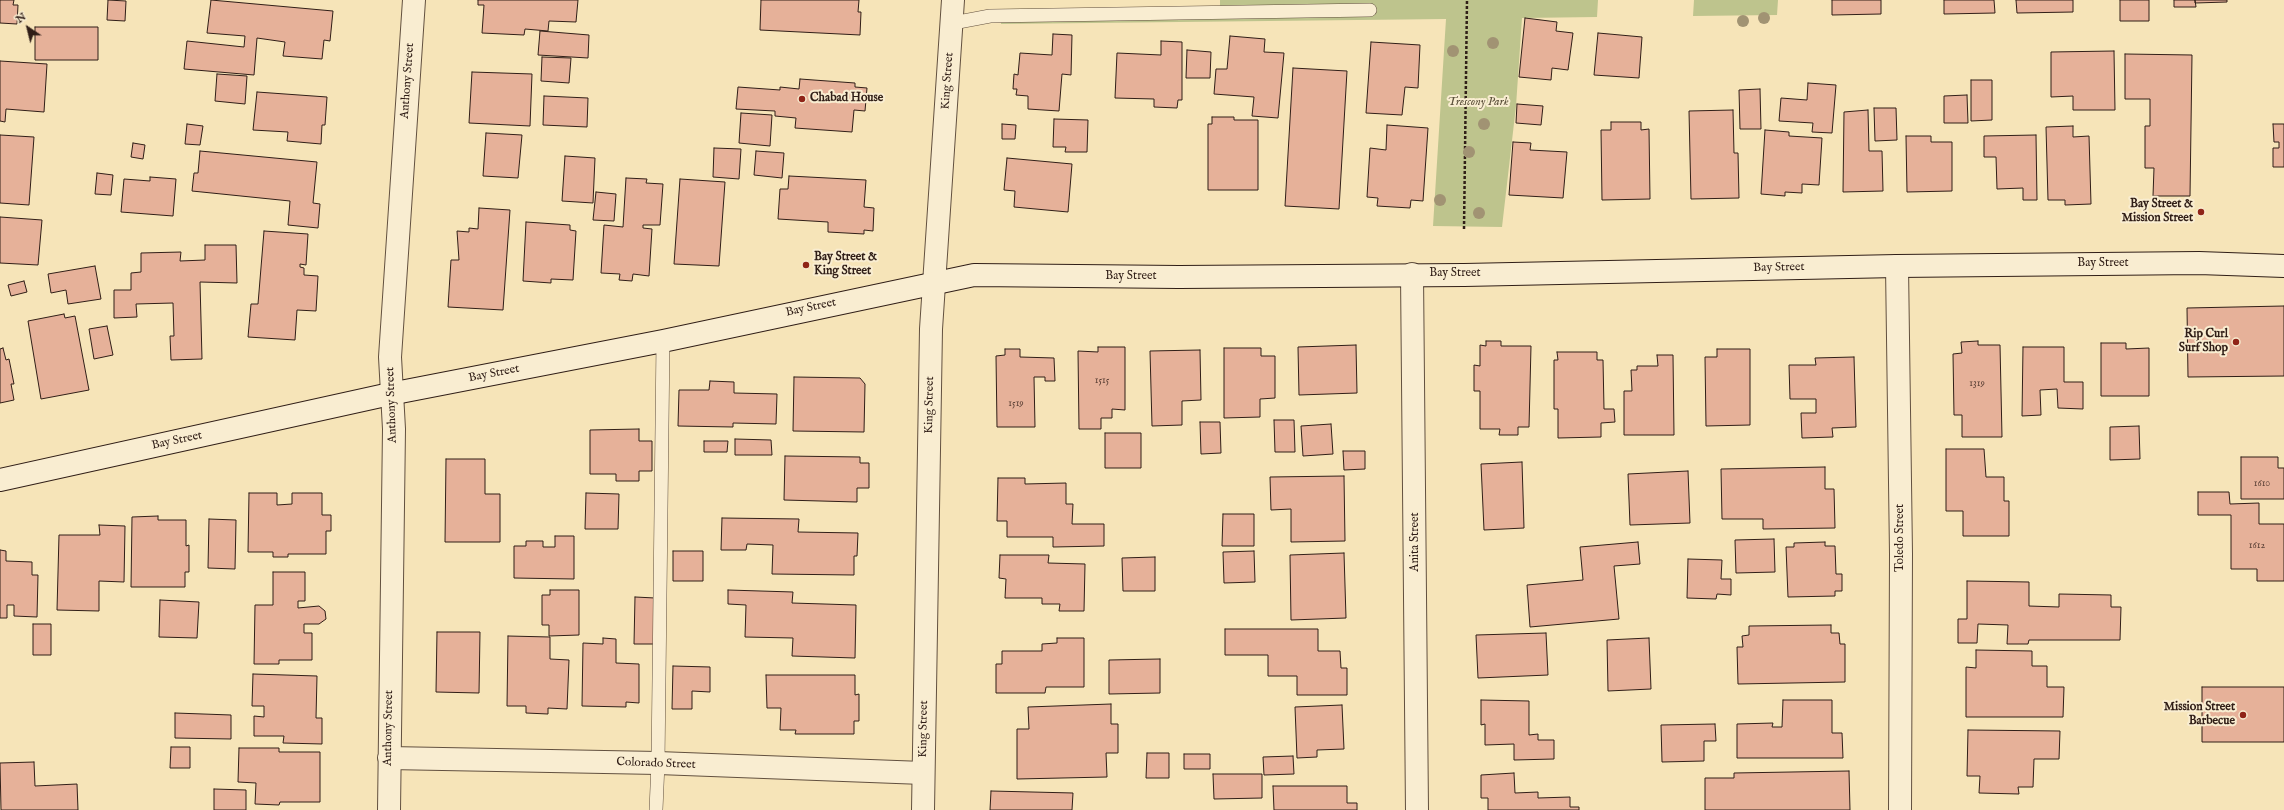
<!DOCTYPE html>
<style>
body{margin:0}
#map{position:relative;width:2284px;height:810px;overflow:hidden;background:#f6e4b8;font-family:"IM FELL English",serif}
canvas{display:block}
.north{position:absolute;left:8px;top:8px;width:40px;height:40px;-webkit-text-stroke:3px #f9edd1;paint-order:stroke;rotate:325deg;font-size:11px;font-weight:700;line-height:16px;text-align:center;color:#301e17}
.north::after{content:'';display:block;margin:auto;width:14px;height:18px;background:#301e17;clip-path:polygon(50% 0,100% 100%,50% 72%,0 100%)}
</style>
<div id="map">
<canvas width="2284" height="810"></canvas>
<div class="north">N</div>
</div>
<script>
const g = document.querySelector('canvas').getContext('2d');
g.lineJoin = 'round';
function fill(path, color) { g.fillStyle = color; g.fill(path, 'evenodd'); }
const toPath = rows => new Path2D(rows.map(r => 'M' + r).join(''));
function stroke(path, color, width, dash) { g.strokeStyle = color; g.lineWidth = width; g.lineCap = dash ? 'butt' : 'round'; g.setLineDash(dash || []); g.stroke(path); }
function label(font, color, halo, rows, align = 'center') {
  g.font = font + ' "IM FELL English",serif'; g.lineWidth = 4; g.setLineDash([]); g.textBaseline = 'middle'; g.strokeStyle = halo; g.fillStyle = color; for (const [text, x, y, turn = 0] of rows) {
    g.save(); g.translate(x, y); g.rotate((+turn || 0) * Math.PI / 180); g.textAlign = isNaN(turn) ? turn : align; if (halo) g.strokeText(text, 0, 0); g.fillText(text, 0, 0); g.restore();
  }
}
fill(toPath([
 [1220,0,1598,0,1597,17,1522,18,1516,106,1502,227,1433,226,1446,19,1001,24,1001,9,1220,7],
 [1694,0,1778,0,1777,15,1693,16]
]), '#bec48d');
const building = toPath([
 [0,0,14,0,13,5,18,5,17,24,0,23,0,0],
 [108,0,126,1,125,21,107,20,108,0],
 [211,0,333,11,330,41,324,40,322,59,283,56,285,42,257,38,254,75,184,69,187,41,244,47,245,36,207,33,211,0],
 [478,0,578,0,576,22,549,21,548,31,525,29,524,35,482,33,484,5,478,5,478,0],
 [761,0,859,0,858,12,861,12,860,35,760,30,761,0],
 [1832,0,1881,0,1881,14,1832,15,1832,0],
 [1944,0,1994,0,1995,13,1944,14,1944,0],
 [2016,0,2073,0,2073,12,2017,13,2016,0],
 [2120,0,2149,0,2149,21,2120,21,2120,0],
 [2174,0,2195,0,2196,7,2174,7,2174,0],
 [2195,0,2227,0,2227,2,2195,3,2195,0],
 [1525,18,1557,22,1556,31,1573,33,1568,70,1552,68,1551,80,1519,77,1525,18],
 [35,27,98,27,98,60,35,60,35,27],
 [540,31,589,35,588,58,538,55,540,31],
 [1598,33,1642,37,1639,78,1594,75,1598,33],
 [1053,34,1072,35,1071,75,1062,74,1059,111,1028,109,1028,96,1016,95,1017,89,1013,89,1014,74,1018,75,1020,53,1052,55,1053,34],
 [1230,36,1265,39,1264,52,1284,53,1278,118,1252,116,1254,97,1214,94,1216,69,1227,69,1230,36],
 [1161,41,1182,42,1182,100,1178,100,1177,108,1154,107,1154,99,1115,98,1117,53,1161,55,1161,41],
 [1371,42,1420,45,1418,88,1405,87,1402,115,1366,113,1371,42],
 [1187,50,1211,52,1210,78,1186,78,1187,50],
 [2114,51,2115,110,2073,110,2073,96,2051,97,2051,52,2114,51],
 [2125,54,2192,55,2190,196,2153,196,2154,168,2145,168,2145,126,2150,126,2150,99,2125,99,2125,54],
 [542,57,571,58,569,83,541,81,542,57],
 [0,61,47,64,44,112,6,109,5,122,0,121,0,61],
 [1293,68,1347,71,1339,209,1285,206,1293,68],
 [472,72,532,74,530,126,469,123,472,72],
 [217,74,247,76,245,104,215,101,217,74],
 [800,79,855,83,855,87,867,88,865,111,854,110,852,132,795,128,796,118,775,116,775,111,736,109,738,87,780,90,780,87,799,89,800,79],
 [1971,80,1992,80,1992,120,1971,121,1971,80],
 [1808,83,1836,85,1832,133,1812,132,1813,123,1779,121,1781,98,1807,100,1808,83],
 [1760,89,1761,129,1740,129,1739,90,1760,89],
 [257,92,327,97,325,125,322,125,321,144,287,141,288,132,253,130,257,92],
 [1967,95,1968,123,1944,123,1944,96,1967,95],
 [544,96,588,98,587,127,543,125,544,96],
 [1517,104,1543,106,1541,125,1516,123,1517,104],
 [1874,108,1896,108,1897,140,1875,141,1874,108],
 [1733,110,1734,153,1738,153,1739,198,1691,199,1689,111,1733,110],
 [1868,110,1869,151,1882,151,1883,191,1843,192,1844,112,1868,110],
 [741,113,772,115,770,146,739,143,741,113],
 [1212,117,1234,117,1234,120,1258,120,1258,190,1208,190,1208,124,1212,124,1212,117],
 [1054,119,1088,120,1087,152,1065,152,1066,147,1053,147,1054,119],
 [1611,122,1641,122,1641,130,1649,129,1650,199,1602,200,1601,130,1611,130,1611,122],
 [187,124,203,126,200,145,185,144,187,124],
 [1002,124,1016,125,1015,139,1002,139,1002,124],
 [2273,124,2284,124,2284,167,2273,167,2273,148,2279,148,2279,142,2274,142,2273,124],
 [1387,125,1428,128,1423,201,1411,200,1410,208,1377,206,1378,198,1367,197,1370,148,1386,150,1387,125],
 [2073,126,2073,137,2089,136,2091,204,2065,205,2065,200,2048,200,2046,127,2073,126],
 [1765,130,1789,132,1789,136,1822,138,1819,185,1802,184,1802,193,1785,192,1785,196,1761,194,1765,130],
 [486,133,522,135,518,178,483,176,486,133],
 [0,135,34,137,29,205,0,203,0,135],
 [2036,135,2037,200,2023,200,2023,188,1997,189,1996,157,1984,157,1984,136,2036,135],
 [1906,136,1931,136,1931,142,1952,142,1952,191,1907,192,1906,136],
 [1513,142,1531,143,1530,150,1567,152,1563,198,1509,195,1513,142],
 [133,143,145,145,143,159,131,157,133,143],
 [714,148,741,149,739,179,713,177,714,148],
 [200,151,317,162,313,203,320,204,318,228,288,225,290,201,192,191,194,173,198,173,200,151],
 [756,151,784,153,782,178,754,175,756,151],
 [565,156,595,158,593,203,562,201,565,156],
 [1007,158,1072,164,1068,212,1014,207,1015,191,1004,190,1007,158],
 [97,173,113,175,111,195,95,194,97,173],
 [789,176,866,180,864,207,874,208,873,231,864,230,864,234,828,232,828,222,778,219,780,189,788,189,789,176],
 [150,177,176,179,173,216,121,212,124,179,150,181,150,177],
 [626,178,647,179,646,183,663,184,660,225,643,225,643,228,652,229,649,276,633,274,632,281,619,280,620,274,601,273,604,225,623,227,626,178],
 [680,179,725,182,719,266,674,264,680,179],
 [596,192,616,194,614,221,593,220,596,192],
 [479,208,510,210,503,310,448,307,451,260,459,260,457,231,469,232,469,228,478,229,479,208],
 [0,217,42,220,38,265,0,263,0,217],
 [526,222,570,225,570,230,576,231,573,280,551,279,551,283,523,281,526,222],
 [264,231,308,234,306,265,300,264,300,267,304,268,304,275,318,276,316,311,297,310,295,340,248,337,251,304,258,304,264,231],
 [205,245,236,245,237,283,200,282,202,359,171,360,170,336,174,336,173,303,136,304,137,317,114,318,114,290,131,290,131,273,141,272,141,253,181,252,180,261,205,260,205,245],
 [95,266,101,299,68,304,66,290,51,293,48,274,95,266],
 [24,281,27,292,11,296,8,285,24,281],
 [2284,306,2284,376,2188,377,2187,308,2284,306],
 [64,314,65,318,75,316,89,390,41,399,28,321,64,314],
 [107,326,113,355,94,359,89,329,107,326],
 [1486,341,1501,341,1501,346,1531,346,1529,427,1518,427,1518,435,1499,435,1500,429,1480,429,1480,391,1474,391,1474,365,1480,366,1480,345,1486,346,1486,341],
 [1978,341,1978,345,2000,345,2002,437,1962,437,1962,415,1954,415,1953,354,1962,353,1961,342,1978,341],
 [2101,343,2126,343,2126,349,2149,348,2149,396,2101,396,2101,343],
 [1356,345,1357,393,1299,395,1298,347,1356,345],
 [1098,347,1125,347,1125,410,1112,409,1112,418,1101,418,1101,429,1079,429,1078,351,1098,352,1098,347],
 [2023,347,2064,347,2064,382,2083,382,2083,409,2058,408,2057,389,2040,390,2041,415,2022,416,2023,347],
 [3,348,6,360,9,359,14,384,11,384,14,400,0,403,0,349,3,348],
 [1224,348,1261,348,1261,356,1275,356,1275,398,1260,399,1260,417,1224,418,1224,348],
 [1005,349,1020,349,1020,357,1054,358,1055,381,1045,381,1045,377,1034,377,1035,427,997,427,996,356,1005,355,1005,349],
 [1717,349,1750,349,1750,425,1706,426,1705,357,1717,357,1717,349],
 [1200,350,1201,400,1182,401,1182,425,1152,426,1150,351,1200,350],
 [1557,352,1597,352,1597,360,1603,360,1604,409,1614,409,1615,422,1601,423,1601,437,1558,438,1558,409,1554,409,1554,360,1558,360,1557,352],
 [1657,355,1673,355,1674,435,1624,435,1624,391,1632,391,1631,370,1637,370,1637,366,1658,366,1657,355],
 [1854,357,1856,427,1832,428,1833,437,1802,438,1801,413,1816,413,1816,399,1790,399,1789,365,1816,365,1815,358,1854,357],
 [794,377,860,378,865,384,864,432,793,431,794,377],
 [710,381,734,382,734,393,777,394,776,424,733,423,733,427,678,426,679,390,709,390,710,381],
 [1274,420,1294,420,1295,452,1275,452,1274,420],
 [1200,422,1220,422,1221,453,1201,454,1200,422],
 [1331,424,1333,454,1303,456,1301,426,1331,424],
 [2139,426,2140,459,2110,460,2110,427,2139,426],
 [639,429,639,441,652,441,652,471,639,471,639,481,616,481,616,474,590,474,590,430,639,429],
 [1105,433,1141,433,1141,468,1105,468,1105,433],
 [735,439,771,440,772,455,735,455,735,439],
 [704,441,728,441,727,452,704,452,704,441],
 [1946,449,1984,449,1986,477,2004,477,2004,501,2009,501,2009,536,1963,536,1963,511,1946,511,1946,449],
 [1343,451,1365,451,1365,469,1344,470,1343,451],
 [785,456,860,457,860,463,869,463,869,488,857,488,857,502,784,500,785,456],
 [2241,457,2278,457,2278,468,2284,468,2284,499,2241,499,2241,457],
 [446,459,485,459,485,494,500,494,500,542,445,542,446,459],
 [1522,462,1524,528,1484,530,1481,464,1522,462],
 [1825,467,1825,489,1834,489,1835,528,1763,529,1763,519,1722,519,1721,469,1825,467],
 [1688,471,1690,523,1630,525,1628,474,1688,471],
 [1344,476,1345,541,1291,542,1291,509,1271,510,1270,477,1344,476],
 [998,478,1025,478,1025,484,1066,483,1066,504,1073,504,1072,524,1104,524,1104,546,1053,547,1053,537,1007,537,1007,521,997,521,998,478],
 [2198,492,2229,492,2230,504,2259,503,2259,524,2284,524,2284,581,2257,581,2257,569,2231,569,2231,515,2198,515,2198,492],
 [249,493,277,493,277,505,292,504,292,493,322,493,322,515,331,515,331,531,326,531,326,554,288,554,288,557,273,557,273,552,248,552,249,493],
 [586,493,619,494,618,529,585,529,586,493],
 [1223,514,1254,514,1254,546,1222,546,1223,514],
 [158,516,158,520,186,520,186,546,189,545,189,572,185,572,185,587,131,587,132,517,158,516],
 [722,518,799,519,798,532,858,533,857,556,854,556,854,575,772,574,773,545,747,544,746,550,721,550,722,518],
 [209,519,236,520,235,569,208,568,209,519],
 [99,525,125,526,124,582,99,581,99,611,57,610,59,535,100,535,99,525],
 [555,536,574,536,574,579,514,578,514,546,526,546,526,541,543,541,543,547,555,547,555,536],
 [1774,539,1775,572,1736,573,1735,540,1774,539],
 [1638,542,1640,564,1614,566,1619,619,1530,627,1527,585,1583,580,1580,547,1638,542],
 [1825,542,1825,546,1835,546,1836,574,1842,574,1842,591,1835,591,1835,596,1788,597,1786,547,1794,547,1794,543,1825,542],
 [0,550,6,551,6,561,32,562,32,575,38,575,37,617,14,616,14,605,7,605,7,618,0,618,0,550],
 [673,551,703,551,703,581,673,581,673,551],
 [1254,551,1255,582,1224,583,1223,552,1254,551],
 [1344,553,1346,618,1291,620,1290,555,1344,553],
 [1000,555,1049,555,1048,563,1085,564,1084,611,1059,611,1060,604,1042,604,1042,598,1005,598,1006,579,999,578,1000,555],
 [1155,557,1155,591,1123,591,1122,558,1155,557],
 [1688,559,1722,560,1721,579,1731,579,1731,595,1717,594,1716,599,1687,598,1688,559],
 [273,572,305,572,305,601,298,601,298,608,319,606,325,611,326,619,319,624,304,624,304,633,312,633,312,660,279,660,279,664,254,664,255,605,273,605,273,572],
 [1967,581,2029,582,2029,606,2059,607,2059,594,2111,595,2111,607,2121,607,2120,640,2029,640,2028,644,2007,644,2008,625,1978,624,1977,643,1958,643,1958,619,1967,619,1967,581],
 [550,590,579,590,579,635,549,636,549,625,542,625,542,595,550,595,550,590],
 [728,590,793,592,792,603,856,605,855,658,792,656,793,638,745,637,746,605,728,604,728,590],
 [635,597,655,598,654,644,634,644,635,597],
 [160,600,199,602,197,638,159,637,160,600],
 [33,624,51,624,51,655,33,655,33,624],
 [1831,625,1831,633,1839,633,1840,644,1845,644,1845,682,1738,684,1737,647,1743,647,1742,636,1749,635,1749,626,1831,625],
 [1225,629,1318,629,1318,651,1340,651,1341,668,1347,668,1347,695,1297,695,1297,676,1268,676,1268,655,1225,655,1225,629],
 [437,632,480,632,479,693,436,692,437,632],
 [1546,633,1548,675,1478,678,1476,635,1546,633],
 [508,636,550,637,550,659,569,660,567,709,548,708,548,714,526,713,526,706,507,706,508,636],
 [603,638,616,639,616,663,639,664,639,703,626,702,626,707,582,706,583,643,603,644,603,638],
 [1057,638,1084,638,1084,687,1046,687,1045,693,996,693,996,664,1002,664,1002,651,1042,651,1042,644,1057,643,1057,638],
 [1649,638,1651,689,1608,691,1607,640,1649,638],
 [1976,650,2032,651,2032,666,2047,666,2047,687,2064,687,2063,717,1966,717,1966,667,1976,668,1976,650],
 [1160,659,1160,693,1109,694,1109,660,1160,659],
 [673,666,710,667,710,692,692,691,692,709,672,709,673,666],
 [253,674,317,676,316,718,322,718,322,744,283,743,284,736,254,736,254,716,264,717,264,706,252,706,253,674],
 [766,675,855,675,855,695,859,694,859,721,854,721,854,734,795,734,796,730,780,730,781,708,767,708,766,675],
 [2202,687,2284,687,2284,742,2202,742,2202,687],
 [1481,700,1529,701,1529,735,1538,734,1538,740,1554,740,1554,759,1514,760,1514,744,1485,745,1485,724,1481,725,1481,700],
 [1783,700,1832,700,1832,733,1842,733,1843,758,1737,758,1737,724,1773,723,1772,727,1782,727,1783,700],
 [1111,704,1111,724,1118,724,1118,753,1106,753,1107,777,1017,779,1017,729,1029,729,1028,707,1111,704],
 [1342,705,1344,749,1317,750,1317,757,1297,758,1295,707,1342,705],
 [175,713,231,715,231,739,175,738,175,713],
 [1715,724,1716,741,1704,741,1704,761,1662,762,1661,725,1715,724],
 [1968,730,2060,731,2059,759,2034,759,2033,787,2018,787,2019,794,1979,793,1980,776,1967,776,1968,730],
 [171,747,190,747,190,768,170,768,171,747],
 [239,748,279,748,279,752,320,752,320,802,280,802,279,805,255,804,256,783,238,782,239,748],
 [1147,753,1169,753,1169,778,1146,778,1147,753],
 [1184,754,1210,754,1210,769,1184,769,1184,754],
 [1293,756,1294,774,1264,775,1263,757,1293,756],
 [34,762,35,786,77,784,78,810,1,810,0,763,34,762],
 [1849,771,1850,810,1705,810,1705,778,1734,778,1734,773,1849,771],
 [1514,773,1515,793,1538,792,1538,798,1570,797,1570,807,1579,807,1579,810,1488,810,1488,798,1481,798,1481,775,1514,773],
 [1213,774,1262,774,1262,798,1214,799,1213,774],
 [1273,786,1347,786,1347,803,1357,803,1357,810,1274,810,1273,786],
 [214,789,246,790,246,810,214,810,214,789],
 [991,791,1073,793,1072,810,990,810,991,791]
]);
fill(building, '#e6b199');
stroke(building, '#301e17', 1);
const service = toPath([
 [953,23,990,16,1370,10],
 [656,810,658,763,663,341]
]);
const minor = toPath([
 [1897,266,1901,554,1900,810],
 [1412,274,1417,810],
 [389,758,658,763,923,773],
 [389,810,394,429,390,357,414,0]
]);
const tertiary = toPath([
 [923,810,931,329,953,0]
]);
const secondary = toPath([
 [0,480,390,394,663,341,974,275,1179,277,1464,275,1897,266,2199,263,2284,266]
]);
stroke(service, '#62503f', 14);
stroke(minor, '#62503f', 24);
stroke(tertiary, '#62503f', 24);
stroke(secondary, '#301e17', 24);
stroke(toPath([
 [1464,229,1467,0]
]), '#301e17', 2.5, [3, 2]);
stroke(service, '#f9edd1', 13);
stroke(minor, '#f9edd1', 22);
stroke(tertiary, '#f9edd1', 22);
stroke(secondary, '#f9edd1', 22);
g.fillStyle = '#a19373';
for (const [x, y] of [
 [1764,18],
 [1743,21],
 [1493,43],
 [1453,51],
 [1484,124],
 [1469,152],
 [1440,200],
 [1479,213]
]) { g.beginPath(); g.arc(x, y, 6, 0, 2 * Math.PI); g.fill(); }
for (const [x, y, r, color] of [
 [802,99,4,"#8f2418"],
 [2201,212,4,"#8f2418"],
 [806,265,4,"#8f2418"],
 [2236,342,4,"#8f2418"],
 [2243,715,4,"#8f2418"]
]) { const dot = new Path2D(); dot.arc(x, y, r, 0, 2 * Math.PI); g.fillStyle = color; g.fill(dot); stroke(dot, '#f9edd1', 1.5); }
label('10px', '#5e4338', null, [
 ["1515",1102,381],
 ["1319",1977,384],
 ["1519",1016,404],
 ["1610",2262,484],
 ["1612",2257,546]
]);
label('12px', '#301e17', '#f9edd1', [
 ["Anthony Street",408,81,-86],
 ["King Street",948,81,-86],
 ["Bay Street",2103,264],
 ["Bay Street",1779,268,-1],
 ["Bay Street",1455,274],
 ["Bay Street",1131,277],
 ["Bay Street",811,308,-12],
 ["Bay Street",494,374,-11],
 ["Anthony Street",392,405,-92],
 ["King Street",930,405,-89],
 ["Bay Street",177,441,-12],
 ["Toledo Street",1901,538,-90],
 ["Anita Street",1416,542,-90],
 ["Anthony Street",389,728,-89],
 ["King Street",924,729,-89],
 ["Colorado Street",656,764,2]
]);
label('bold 12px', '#301e17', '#f9edd1', [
 ["Chabad House",810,99,"left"],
 ["Bay Street &",2193,205],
 ["Mission Street",2193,219],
 ["Bay Street &",814,258,"left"],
 ["King Street",814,272,"left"],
 ["Rip Curl",2228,335],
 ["Surf Shop",2228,349],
 ["Mission Street",2235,708],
 ["Barbecue",2235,722]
], 'right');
label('italic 12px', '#5b503a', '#f9edd1', [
 ["Trescony Park",1478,103]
]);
</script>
